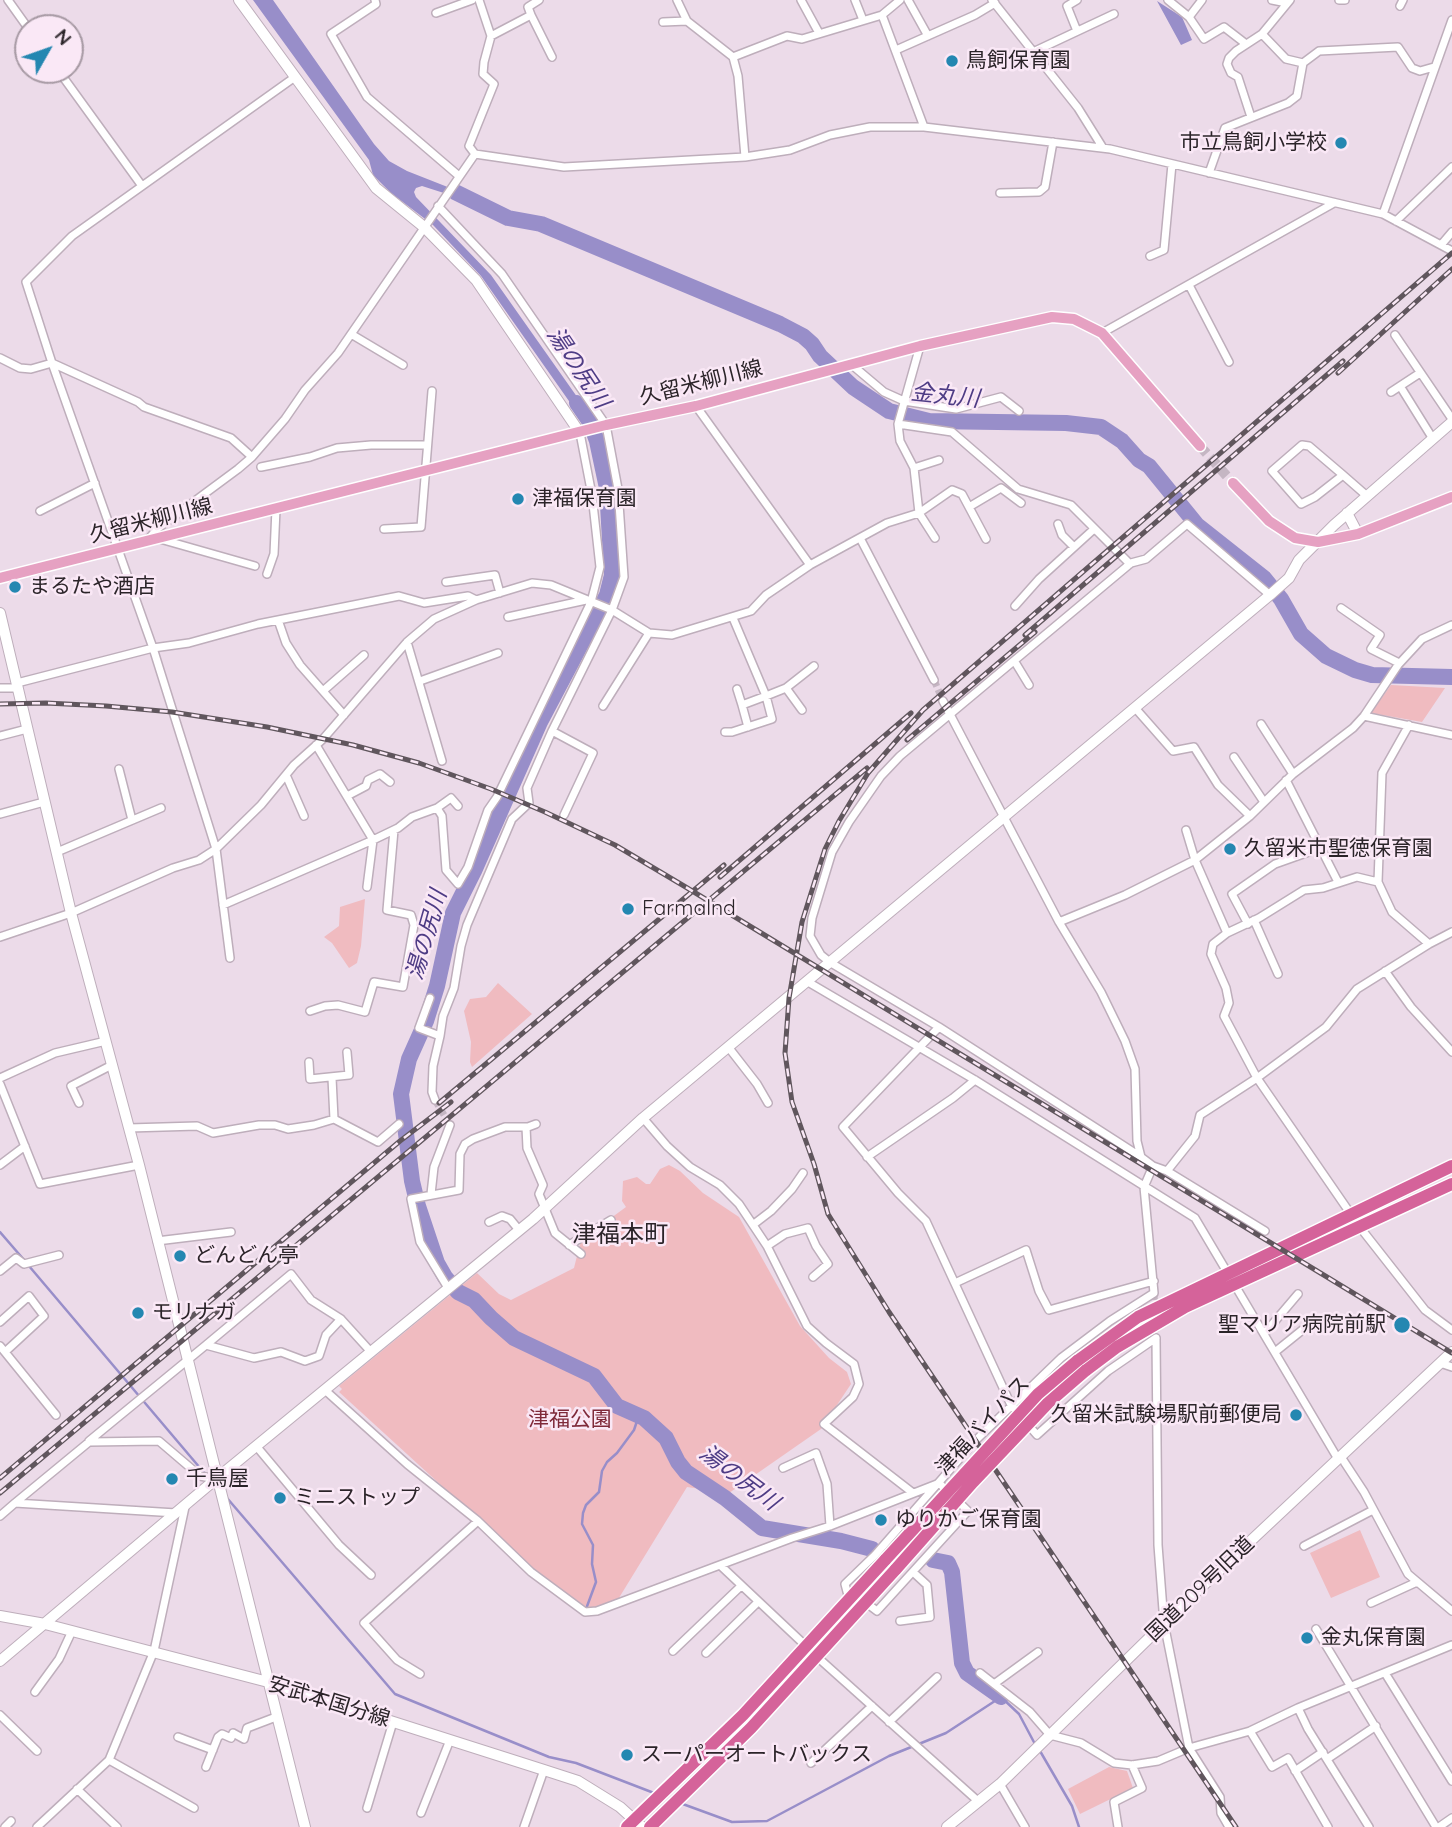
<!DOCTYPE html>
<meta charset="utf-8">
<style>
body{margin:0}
#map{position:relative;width:1452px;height:1827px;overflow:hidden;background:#ecdbe9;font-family:Quicksand,sans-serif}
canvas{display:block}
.north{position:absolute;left:14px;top:14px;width:70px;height:70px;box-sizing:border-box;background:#fae8f6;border:2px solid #a79aa4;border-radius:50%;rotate:50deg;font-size:19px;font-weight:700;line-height:28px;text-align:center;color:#2b2429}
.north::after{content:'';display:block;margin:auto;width:24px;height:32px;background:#2487b1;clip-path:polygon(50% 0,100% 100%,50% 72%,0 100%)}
</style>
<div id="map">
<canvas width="1452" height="1827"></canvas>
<div class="north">N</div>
</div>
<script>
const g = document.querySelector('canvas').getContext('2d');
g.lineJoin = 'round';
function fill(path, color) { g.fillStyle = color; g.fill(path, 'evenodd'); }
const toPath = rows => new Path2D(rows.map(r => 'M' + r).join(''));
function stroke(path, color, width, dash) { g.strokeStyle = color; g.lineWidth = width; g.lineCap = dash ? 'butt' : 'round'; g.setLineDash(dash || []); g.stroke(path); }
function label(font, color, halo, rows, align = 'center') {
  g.font = font + ' Quicksand,"Noto Sans JP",sans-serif'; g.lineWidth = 5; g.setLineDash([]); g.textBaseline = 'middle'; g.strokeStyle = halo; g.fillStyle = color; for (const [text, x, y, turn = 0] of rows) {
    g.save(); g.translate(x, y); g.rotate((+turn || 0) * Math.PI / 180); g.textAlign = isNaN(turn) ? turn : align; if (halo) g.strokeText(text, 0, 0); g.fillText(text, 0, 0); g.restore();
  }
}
fill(toPath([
 [1391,685,1445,688,1422,722,1371,713],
 [365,899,361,946,357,963,349,968,332,943,324,937,339,926,340,907],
 [498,983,532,1014,472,1067,470,1062,471,1042,464,1011,470,999,486,997],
 [669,1165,680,1171,703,1193,739,1217,800,1326,829,1358,847,1372,851,1384,821,1429,729,1493,687,1487,614,1606,589,1609,534,1570,339,1392,342,1389,339,1386,477,1273,499,1294,511,1300,574,1268,581,1240,626,1207,622,1201,623,1181,637,1177,646,1184,650,1184,660,1169],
 [1360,1530,1380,1577,1331,1598,1310,1553],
 [1109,1767,1127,1771,1133,1788,1080,1814,1068,1789]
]), '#f0bbc0');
fill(toPath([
 [253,0,273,0,374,144,389,161,407,171,473,197,472,202,422,186,416,188,414,192,416,197,491,275,592,418,583,421,481,276,433,225,391,193,373,175,369,160],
 [1157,1,1182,17,1192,40,1181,45]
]), '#988ec9');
stroke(toPath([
 [0,1232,25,1261],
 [29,1266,206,1475],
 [227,1498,395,1694,549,1757,576,1763,654,1793],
 [586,1609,596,1582,592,1564,593,1545,582,1524,583,1513,586,1505,599,1492,602,1471,607,1462,617,1453,634,1430,639,1415],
 [1040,1751,1072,1806,1079,1827],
 [680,1803,732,1822,767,1821,889,1756,946,1733,1001,1697,1019,1714,1036,1746]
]), '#988ec9', 2.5);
stroke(toPath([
 [455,192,508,218,541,224,780,324,803,336,812,344,820,356,853,387,889,411,929,421,1066,423,1101,427,1122,441,1139,460,1149,466,1197,525,1264,578,1281,599,1301,634,1326,656,1355,670,1372,675,1452,677],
 [577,403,590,422,597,441,607,488,612,575,607,595,540,722,474,871,453,913,437,986,426,1021,409,1059,401,1094,412,1181,418,1206,437,1263,445,1277,458,1292,474,1300,491,1318,514,1338,594,1376,617,1406,644,1418,666,1438,678,1462,686,1472,725,1498,762,1528,841,1541,872,1549],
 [933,1560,948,1563,952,1572,962,1663,967,1673,1001,1697]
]), '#988ec9', 16);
stroke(toPath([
 [934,680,943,701],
 [435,1100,450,1125],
 [1154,1293,1156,1338]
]), '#c5b6c3', 7, [7, 3.5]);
stroke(toPath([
 [1200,446,1233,483]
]), '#c5b6c3', 10, [10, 5]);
const street = toPath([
 [8,0,28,28],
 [375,0,376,4,331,34,367,97,459,176],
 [677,0,687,21,733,57,738,76,745,157],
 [801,0,819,33],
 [855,0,863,20],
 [900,0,882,15,924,127],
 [908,0,928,36],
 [992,0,1078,108,1103,148],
 [1077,0,1067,6,1077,31],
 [1168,0,1189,17,1204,39,1224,27,1246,44],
 [1272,0,1287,3],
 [1339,0,1345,0],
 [1400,6,1403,0],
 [436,13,472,0],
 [531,15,528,7,539,0],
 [1189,17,1202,0],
 [663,22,687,21],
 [1262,34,1286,59,1303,63],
 [491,36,531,15,552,57],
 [896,50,975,15,995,3],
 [1033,52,1114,14],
 [733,57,787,36,802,39,882,15],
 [58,70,142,186],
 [1251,117,1238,77,1231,73,1227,64,1229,58,1236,51,1262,34,1290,0],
 [475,154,564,167,745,157,790,150,830,135,870,127,924,127,1110,149,1383,214,1452,251],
 [475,154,469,146,494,84,483,74,484,62,491,36,479,0],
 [1209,173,1225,128,1288,103,1297,96,1303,63,1319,51,1398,47,1412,68,1420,71,1434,67],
 [1000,193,1039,192,1045,187,1053,142],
 [438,206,502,274,606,425,618,489,624,577,612,610,552,731,527,788,529,803,512,819,467,925,461,946,454,988,443,1016,440,1036],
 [1383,214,1452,20],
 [1396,221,1452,167],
 [1441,245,1452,232],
 [1150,256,1164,250,1172,164],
 [1189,285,1229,362],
 [1102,333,1334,203],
 [351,334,403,365],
 [1395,335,1452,419],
 [0,358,20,368,31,369,52,363,138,402,144,407,231,438,252,457],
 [852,365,884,392,904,401,956,409,1001,397,1019,411],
 [1400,386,1433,439],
 [1391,392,1420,373],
 [696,406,810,565],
 [898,424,952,432,1018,489,1071,505,1130,564],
 [261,467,310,457,337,448,371,445,427,445],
 [914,468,939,460],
 [1343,475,1315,497,1301,504,1272,471,1302,445,1309,446,1343,475,1367,496],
 [969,507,1001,488,1021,503],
 [40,511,95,483],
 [1058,524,1062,535,1074,547],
 [384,529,421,527,432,391],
 [860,538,934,680],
 [935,538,919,513,952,490,962,494,986,539],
 [160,539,255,566],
 [148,540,157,529,238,469,252,457,285,419,305,390,338,353,475,154],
 [267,574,274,554,276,509],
 [446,582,495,575,500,593],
 [1015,606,1039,579,1094,529],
 [1341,608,1380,635,1371,649,1399,663],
 [508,617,586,600],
 [733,618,766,696,786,688,814,666],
 [278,620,286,643,300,665,344,715],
 [407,642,442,761],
 [1015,662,1029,685],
 [420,681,498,653],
 [17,683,153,648,189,643,258,624,399,596,424,603,468,596,476,600],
 [0,688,18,688],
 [786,688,802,710],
 [323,691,364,655],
 [943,701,1059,922,1101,992,1125,1041,1135,1069,1137,1141,1141,1157,1153,1166,1167,1171,1195,1136,1200,1115,1257,1078,1326,1027,1357,989,1429,944,1452,932],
 [742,705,748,727],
 [603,706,649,633],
 [1136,709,1173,751,1194,747,1218,785,1250,816],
 [1364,716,1452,735],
 [1261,724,1293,774],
 [1409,725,1382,773,1378,882,1392,912,1429,944],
 [552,731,593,753,564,815],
 [725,732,732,732,772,719,766,696,742,705,737,689],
 [0,736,27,729],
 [316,745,373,840,367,887],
 [1234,757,1264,802],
 [119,769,132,820],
 [286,775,304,816],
 [1286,780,1338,882],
 [347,796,366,786,368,780,380,774,390,782],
 [437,808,442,816,446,870,458,884,468,867,488,810,497,797,591,602,600,567,592,495,580,433],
 [0,814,44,802],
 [1186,830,1195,860,1227,933],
 [57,852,161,808],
 [1378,882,1357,877,1323,888,1304,890,1259,918,1227,933,1213,944,1211,954,1226,988,1229,1003,1224,1016,1257,1078,1359,1226,1425,1310,1452,1330],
 [223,905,373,840,398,828,412,817,437,808,451,798,458,806],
 [1254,920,1278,974],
 [1059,922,1125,895,1195,860,1250,816,1293,774,1353,728,1364,716,1398,665,1422,639,1452,625],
 [1248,924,1232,894,1275,864,1320,848],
 [0,937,71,913,173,868,199,860,216,849,261,805,294,765,323,739,407,642,434,619,476,600,532,583,551,585,612,610,649,633,672,635,751,611,766,595,810,565,887,523,919,513,914,468,900,441,898,424,920,346],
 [230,958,216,849,153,648,52,363,26,282,72,236,295,77],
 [1385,971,1411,1007,1452,1052],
 [808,982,975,1080,1195,1218,1338,1459,1343,1460,1364,1492,1408,1574,1452,1611],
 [430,998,419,1028,440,1036,433,1066,432,1092,435,1100],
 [310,1011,325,1006,338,1005,365,1012,374,982,403,987,414,925,411,915,387,910,394,830],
 [939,1027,843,1127,898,1193,926,1221,1011,1405,1037,1435,1108,1371,1156,1338],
 [729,1048,757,1084,768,1103],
 [309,1062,310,1079,349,1075,347,1052],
 [0,1078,55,1053,106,1041],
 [0,1084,40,1184,139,1165],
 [79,1103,71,1086,112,1065],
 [643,1118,667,1146,690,1167,720,1185,739,1204,767,1246,807,1326,826,1343,854,1364,859,1384,853,1397,824,1424,913,1493],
 [334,1119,378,1142,399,1124],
 [526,1127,527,1148,543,1185,539,1194,555,1233,581,1254],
 [129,1128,197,1126,213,1133,259,1125,275,1125,288,1129,314,1125,334,1119,332,1078],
 [867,1157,953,1098,975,1080],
 [1141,1157,939,1027,831,963,821,955,810,936,812,918,832,852,849,822,881,776,900,756,1131,563,1146,559,1187,524,1270,595],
 [0,1165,25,1146],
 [1167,1171,1265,1231],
 [431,1194,434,1167,450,1125],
 [489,1222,502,1216,510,1219,519,1230],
 [754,1224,771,1211,792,1189,803,1173],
 [157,1241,231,1232],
 [569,1245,611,1220],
 [767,1246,785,1234,808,1228,816,1246,828,1264,813,1277],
 [0,1271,16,1258,24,1264,59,1255],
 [955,1283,1026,1250,1039,1291,1049,1310,1154,1281],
 [448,1288,420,1242,411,1199,459,1190,460,1154,465,1144,473,1139,505,1127,528,1127,536,1124],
 [0,1322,29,1296,44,1316,5,1352],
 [1264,1334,1298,1294],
 [1156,1338,1158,1545,1164,1623,1189,1748,1220,1797,1221,1813,1229,1827],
 [206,1345,291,1274,311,1300,341,1319,371,1352],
 [0,1346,56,1415],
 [1275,1352,1311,1323],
 [1440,1363,1452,1367],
 [326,1391,407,1464,478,1521,531,1572,585,1612,597,1611,792,1538,830,1526,937,1484],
 [89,1441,206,1345,254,1358,281,1352,305,1361,319,1356,326,1335,341,1319],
 [257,1447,339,1545,371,1575],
 [783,1468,816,1453,827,1484,830,1526],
 [176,1513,15,1503,89,1442,159,1441,200,1476,216,1479],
 [0,1516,15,1503],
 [1304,1546,1373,1510],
 [721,1566,807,1647],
 [849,1599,845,1584,875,1555,976,1440,1061,1358,1110,1321,1154,1293,1144,1187,1153,1166],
 [865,1602,877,1611,968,1511,940,1484,937,1484],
 [1371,1603,1417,1582],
 [900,1621,930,1617,927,1585,913,1572],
 [1316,1629,1436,1827],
 [673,1651,741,1586],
 [706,1653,758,1602],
 [815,1655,979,1802],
 [980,1673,1030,1712,1050,1735,1081,1743,1114,1763,1132,1765,1158,1761,1189,1748,1250,1731,1298,1708,1452,1645],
 [1385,1673,1452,1781],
 [420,1674,397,1660,364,1623,478,1521],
 [994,1684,1038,1652],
 [35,1692,59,1659,72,1631],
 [1298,1708,1308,1729,1369,1827],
 [0,1715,37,1751],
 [889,1722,937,1677],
 [1250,1731,1272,1767,1288,1758,1328,1827],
 [178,1737,213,1750],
 [1327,1759,1376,1726],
 [109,1760,194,1808],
 [811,1763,872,1706],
 [206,1767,218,1737,222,1734,231,1738,233,1733,244,1739,247,1728,276,1717],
 [1295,1771,1323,1752],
 [1000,1784,1025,1827],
 [77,1789,117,1827],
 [367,1808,393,1722],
 [421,1813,450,1740],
 [5,1827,11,1821],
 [37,1827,109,1760,154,1651,185,1507],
 [524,1827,544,1770],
 [1118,1827,1114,1802,1142,1788,1132,1765],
 [1439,1827,1452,1818]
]);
const secondary = toPath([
 [239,0,376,188,424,227,476,280,580,433],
 [1347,513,1358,534],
 [0,613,71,913,139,1165,305,1827],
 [0,1616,45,1624,268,1682,544,1770,578,1781,620,1807,642,1827],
 [0,1661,216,1479,533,1219,643,1118,1270,595,1289,578,1299,560,1334,525,1452,422],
 [947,1827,1000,1784,1193,1595,1452,1352]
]);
const primary = toPath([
 [1233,483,1269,521,1295,538,1318,542,1358,534,1452,497],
 [0,578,606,425,696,406,920,346,1052,317,1074,319,1102,333,1200,446]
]);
const highway = toPath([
 [1077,1361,1138,1317,1452,1166],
 [1085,1371,1117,1347,1185,1307,1452,1184],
 [627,1827,743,1715,886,1559],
 [650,1827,751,1728,896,1569]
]);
stroke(street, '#beaebb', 10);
stroke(secondary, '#beaebb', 12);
stroke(primary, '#fff', 13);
stroke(highway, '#fff', 15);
stroke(street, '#fff', 7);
stroke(secondary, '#fff', 10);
stroke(primary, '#e6a1c2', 10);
stroke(highway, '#d5639a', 12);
const rail = toPath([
 [1338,373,1452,269],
 [1025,635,1343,361],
 [0,704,46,703,106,706,172,712,267,727,353,745,419,763,491,789,545,812,615,845,684,886,1452,1353],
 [907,740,1035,632],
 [720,877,911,713],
 [439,1103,724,865],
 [0,1478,400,1141,451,1102],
 [0,1493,867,768],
 [1236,1827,889,1312,828,1214,814,1164,792,1102,785,1053,789,998,802,922,825,849,839,821,868,773,923,710,1452,253]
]);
stroke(rail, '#60565d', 5);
stroke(rail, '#fae8f6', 2.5, [8]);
const highwayBridge = toPath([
 [886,1559,1038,1394,1077,1361],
 [896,1569,973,1482,1048,1403,1085,1371]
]);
stroke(highwayBridge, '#fff', 15, []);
stroke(highwayBridge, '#d5639a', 12);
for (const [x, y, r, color] of [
 [952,61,7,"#2487b1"],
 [1341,143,7,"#2487b1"],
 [518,499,7,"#2487b1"],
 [15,587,7,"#2487b1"],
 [1230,849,7,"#2487b1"],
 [628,909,7,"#2487b1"],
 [180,1256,7,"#2487b1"],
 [138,1313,7,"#2487b1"],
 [1402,1325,9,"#2487b1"],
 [1296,1415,7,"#2487b1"],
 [172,1479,7,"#2487b1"],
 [280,1498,7,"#2487b1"],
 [881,1520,7,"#2487b1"],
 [1307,1638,7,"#2487b1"],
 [627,1755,7,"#2487b1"]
]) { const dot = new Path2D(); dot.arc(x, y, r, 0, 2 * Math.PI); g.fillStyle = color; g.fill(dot); stroke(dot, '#fae8f6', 2.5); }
label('21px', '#2b2429', '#fae8f6', [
 ["鳥飼保育園",966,61],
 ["市立鳥飼小学校",1327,143,"right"],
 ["津福保育園",532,499],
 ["まるたや酒店",29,587],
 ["久留米市聖徳保育園",1244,849],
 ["Farmalnd",642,909],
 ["どんどん亭",194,1256],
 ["モリナガ",152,1313],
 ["聖マリア病院前駅",1386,1325,"right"],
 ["久留米試験場駅前郵便局",1282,1415,"right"],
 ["千鳥屋",186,1479],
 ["ミニストップ",294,1498],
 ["ゆりかご保育園",895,1520],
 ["金丸保育園",1321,1638],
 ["スーパーオートバックス",641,1755]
], 'left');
label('21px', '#2b2429', '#fae8f6', [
 ["久留米柳川線",701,383,-14],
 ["久留米柳川線",151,521,-14],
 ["津福バイパス",983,1426,-47],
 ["国道209号旧道",1200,1589,-44],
 ["安武本国分線",329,1702,17]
]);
label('21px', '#7f2a3a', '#fae8f6', [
 ["津福公園",570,1420]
]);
label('italic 23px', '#4e3c85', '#fae8f6', [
 ["湯の尻川",578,368,56],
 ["金丸川",945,396,6],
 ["湯の尻川",427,935,-74],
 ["湯の尻川",739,1478,37]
]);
label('24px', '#2b2429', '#fae8f6', [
 ["津福本町",620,1235]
]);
</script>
